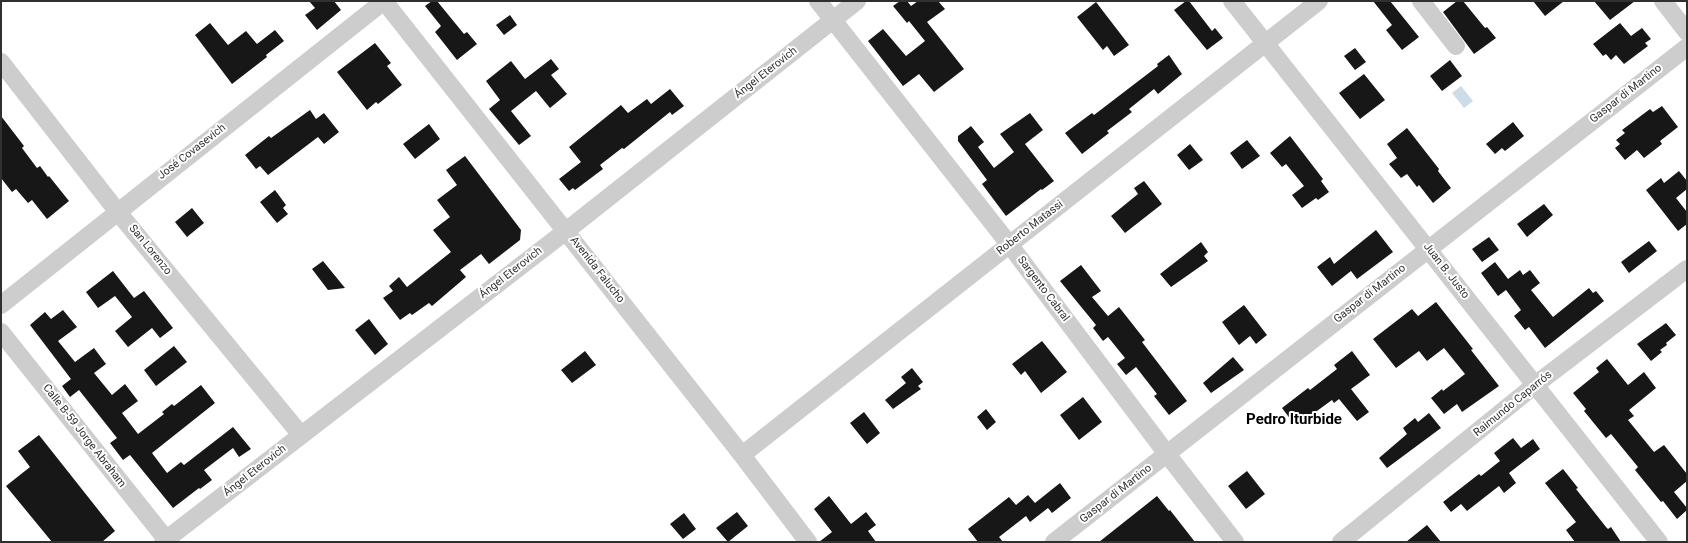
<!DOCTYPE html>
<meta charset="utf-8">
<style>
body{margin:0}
#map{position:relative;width:1688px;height:543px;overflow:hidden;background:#fff;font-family:Roboto,sans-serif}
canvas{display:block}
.frame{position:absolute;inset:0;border:2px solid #303030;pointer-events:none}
</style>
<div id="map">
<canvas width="1688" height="543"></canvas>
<div class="frame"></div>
</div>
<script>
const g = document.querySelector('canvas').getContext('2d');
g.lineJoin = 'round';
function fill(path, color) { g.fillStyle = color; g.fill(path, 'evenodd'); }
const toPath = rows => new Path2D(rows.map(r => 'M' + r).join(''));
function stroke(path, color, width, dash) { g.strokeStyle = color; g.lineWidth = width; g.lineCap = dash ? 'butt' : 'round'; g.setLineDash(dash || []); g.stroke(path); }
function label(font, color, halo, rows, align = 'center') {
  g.font = font + ' Roboto,sans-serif'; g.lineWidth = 4; g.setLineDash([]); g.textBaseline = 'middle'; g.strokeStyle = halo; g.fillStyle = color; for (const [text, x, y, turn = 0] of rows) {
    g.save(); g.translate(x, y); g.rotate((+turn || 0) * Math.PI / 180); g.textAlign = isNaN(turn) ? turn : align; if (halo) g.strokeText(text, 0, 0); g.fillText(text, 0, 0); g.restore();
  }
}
fill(toPath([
 [1461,86,1473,101,1464,108,1452,93]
]), '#cddce9');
fill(toPath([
 [309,1,334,1,341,10,317,30,305,15,315,8],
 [432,1,437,1,464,34,467,32,477,44,457,60,435,32,441,26,425,6],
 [900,1,907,1,911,6,918,1,938,1,945,9,927,22,964,69,934,92,919,74,903,86,868,41,883,29,906,56,925,41,909,21,907,23,893,6],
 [1186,1,1189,1,1212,31,1215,28,1223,38,1207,50,1174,10],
 [1373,1,1390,1,1419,37,1402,50,1386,30,1392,25],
 [1457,1,1463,1,1485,28,1487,27,1496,38,1474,54,1443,12],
 [1533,1,1564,1,1545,16],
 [1594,1,1635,1,1610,20],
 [1096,2,1129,45,1114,56,1107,46,1103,50,1077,17],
 [510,15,517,25,504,35,496,25],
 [210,23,228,45,246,31,257,44,275,30,284,41,266,55,267,57,232,84,195,35],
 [1620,23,1631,36,1642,28,1651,39,1645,43,1648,46,1624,64,1616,55,1611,60,1606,54,1603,56,1593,44],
 [375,43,391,63,387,66,402,85,378,104,376,102,367,110,337,72],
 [1355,48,1366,62,1355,70,1344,56],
 [1169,55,1182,74,1158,94,1154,89,1129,109,1132,112,1107,131,1109,133,1082,154,1065,133,1092,113,1094,115,1158,66,1157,64],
 [551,59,559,69,551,75,567,94,550,108,536,91,511,111,531,136,519,145,489,109,500,100,486,81,511,61,525,79],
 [1450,60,1462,76,1442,91,1430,76],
 [1364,74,1385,100,1360,119,1339,93],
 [670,89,684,106,672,115,670,112,624,149,622,148,600,165,603,169,575,190,573,188,569,191,559,179,581,162,569,147,621,105,628,113,647,99,651,104],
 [1662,106,1678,127,1660,141,1662,144,1644,158,1637,150,1625,160,1615,148,1620,144,1616,140,1625,133,1622,130,1650,109,1653,112],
 [310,110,316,119,324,113,339,132,324,144,318,137,268,175,260,166,256,169,245,155,269,136,271,138],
 [1030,113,1043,130,1025,144,1054,181,1042,190,1041,189,1006,216,982,184,987,180,958,141,958,136,971,126,984,142,978,147,994,168,1014,152,1000,134],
 [1,116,24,146,22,148,37,168,40,166,48,177,49,176,69,201,47,219,32,200,28,203,16,189,12,192,1,178],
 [1513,122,1524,136,1505,151,1502,148,1495,154,1486,144],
 [429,124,440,139,415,159,403,144],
 [1407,128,1439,169,1438,171,1451,188,1433,203,1419,185,1417,187,1407,174,1401,178,1389,164,1397,158,1387,144],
 [1290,136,1323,179,1321,181,1329,192,1318,200,1316,198,1302,208,1292,195,1304,186,1286,164,1282,167,1270,153],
 [1247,140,1260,156,1242,169,1230,153],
 [1190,144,1203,160,1189,170,1177,155],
 [465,156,521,230,520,240,489,264,481,254,460,270,466,277,432,306,429,303,412,315,410,313,400,320,383,298,393,291,389,286,399,277,407,287,451,252,433,230,450,217,437,200,457,185,446,170],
 [1679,171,1687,181,1687,189,1676,198,1687,212,1687,224,1678,231,1646,190,1661,178,1664,183],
 [1144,181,1162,204,1125,233,1111,216,1138,194,1134,188],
 [275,190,286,205,283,208,288,214,277,223,260,202],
 [1544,204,1553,215,1527,237,1517,224],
 [192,208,204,223,187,237,175,222],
 [1376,230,1393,252,1357,279,1351,271,1332,286,1317,267,1330,257,1334,264],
 [1489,237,1499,250,1482,262,1472,249],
 [1649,241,1657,251,1629,273,1621,262],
 [1201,242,1208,252,1204,256,1208,261,1171,287,1160,274],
 [323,261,345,288,328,290,312,269],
 [1495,262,1508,279,1520,270,1523,275,1530,270,1540,283,1531,290,1553,317,1589,288,1593,293,1596,291,1604,301,1545,348,1529,327,1525,330,1514,316,1521,310,1506,290,1498,296,1481,273],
 [1081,265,1101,291,1092,297,1108,316,1119,307,1145,340,1142,342,1187,401,1169,415,1154,396,1157,394,1136,367,1126,375,1117,364,1125,358,1108,337,1103,341,1093,328,1096,325,1060,281],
 [113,271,134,298,144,291,173,328,160,338,152,328,128,347,115,331,132,317,115,296,98,308,86,292],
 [1436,302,1473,349,1471,350,1499,386,1462,412,1457,404,1444,414,1431,398,1442,389,1443,391,1465,374,1444,348,1427,361,1419,351,1396,368,1373,339,1412,309,1418,316],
 [1244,305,1267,335,1256,344,1250,336,1239,345,1222,322],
 [63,310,77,327,58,341,75,362,94,348,106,364,94,373,112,395,125,384,138,401,122,413,138,434,164,414,162,412,172,404,174,406,201,385,215,403,152,453,167,473,181,462,184,465,233,427,251,449,239,457,233,448,204,470,212,480,200,489,199,488,173,508,130,455,123,460,110,443,117,438,79,390,70,397,62,386,71,379,30,325,45,312,51,319],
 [369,319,388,344,375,355,355,330],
 [1666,323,1676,335,1666,343,1667,345,1660,350,1662,352,1651,361,1637,344],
 [1042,341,1067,372,1041,393,1025,371,1021,375,1012,364],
 [174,346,187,362,156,386,144,370],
 [585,351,596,365,572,383,561,370],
 [1352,351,1370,375,1351,389,1369,412,1357,421,1339,399,1334,403,1332,400,1306,419,1304,416,1294,424,1282,408,1308,388,1310,390,1337,369,1334,365],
 [1233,357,1244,370,1211,393,1203,383],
 [1607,359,1628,385,1644,372,1656,388,1629,410,1634,416,1628,420,1654,452,1664,445,1687,474,1687,481,1674,492,1687,508,1687,510,1677,519,1663,501,1661,502,1635,470,1638,467,1611,434,1606,438,1584,411,1586,409,1573,393,1599,372,1596,368],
 [912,368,923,382,918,386,921,389,893,409,885,400,906,383,901,377],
 [1083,397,1102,422,1079,440,1060,415],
 [986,409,996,422,987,430,977,417],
 [864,412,880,433,867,444,850,423],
 [1429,413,1441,428,1387,468,1379,458,1407,434,1403,428,1415,418,1418,422],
 [39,435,115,531,102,542,52,542,6,486,30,467,18,451],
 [1513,438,1521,448,1533,439,1540,449,1509,473,1516,483,1504,493,1499,486,1467,511,1461,504,1451,512,1443,502,1479,474,1481,476,1500,461,1494,453],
 [1563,469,1578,488,1576,489,1606,527,1608,529,1611,527,1621,542,1575,542,1566,530,1576,522,1545,483],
 [1247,471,1265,494,1246,509,1228,486],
 [1060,483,1071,498,1052,513,1048,508,1030,522,1026,516,999,537,1003,542,978,542,968,529,1009,497,1016,505,1028,495,1035,503],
 [829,496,851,524,866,512,876,525,868,531,876,542,819,542,832,532,814,509],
 [1157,496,1169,511,1170,510,1195,542,1099,542],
 [737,512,748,526,728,542,716,528],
 [684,513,696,529,683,539,670,524],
 [1427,525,1441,542,1406,542]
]), '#171717');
stroke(toPath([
 [384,1,742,455,808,542],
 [818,1,1009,244,1167,454,1235,542],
 [1232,1,1659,542],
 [1421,1,1456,46],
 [1663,1,1687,32],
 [1,62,117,211,301,435],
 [1,305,384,1],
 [1,332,166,539],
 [742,455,1319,1],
 [163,542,566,231,857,1],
 [1054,542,1687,47],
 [1341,542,1535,385,1687,269]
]), '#cdcdcd', 18);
label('11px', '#303030', '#fff', [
 ["Ángel Eterovich",766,73,-38],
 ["Gaspar di Martino",1626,94,-38],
 ["José Covasevich",192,152,-38],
 ["Roberto Matassi",1030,228,-38],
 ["San Lorenzo",150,250,51],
 ["Avenida Falucho",597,270,52],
 ["Juan B. Justo",1446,271,52],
 ["Ángel Eterovich",511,273,-38],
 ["Sargento Cabral",1043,289,53],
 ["Gaspar di Martino",1370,294,-38],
 ["Raimundo Caparrós",1513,404,-39],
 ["Calle B-59 Jorge Abraham",84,436,52],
 ["Ángel Eterovich",255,471,-38],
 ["Gaspar di Martino",1116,494,-38]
]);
label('bold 15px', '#000', '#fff', [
 ["Pedro Iturbide",1294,420]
]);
</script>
